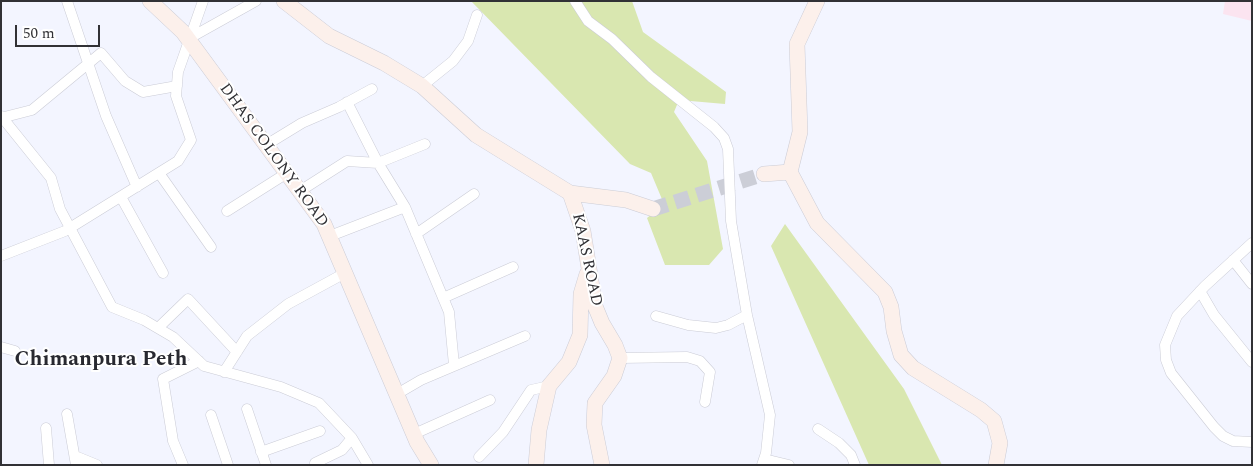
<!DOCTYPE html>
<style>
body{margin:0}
#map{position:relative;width:1253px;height:466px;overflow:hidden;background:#f3f5ff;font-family:Spectral,serif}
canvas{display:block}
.frame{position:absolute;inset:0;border:2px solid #313135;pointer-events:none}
.scale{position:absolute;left:15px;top:25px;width:85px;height:22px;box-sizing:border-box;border:2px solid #313135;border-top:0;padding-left:6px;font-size:15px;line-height:18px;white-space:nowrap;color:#313135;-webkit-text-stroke:4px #fff;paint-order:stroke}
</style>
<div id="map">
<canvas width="1253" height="466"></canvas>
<div class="frame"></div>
<div class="scale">50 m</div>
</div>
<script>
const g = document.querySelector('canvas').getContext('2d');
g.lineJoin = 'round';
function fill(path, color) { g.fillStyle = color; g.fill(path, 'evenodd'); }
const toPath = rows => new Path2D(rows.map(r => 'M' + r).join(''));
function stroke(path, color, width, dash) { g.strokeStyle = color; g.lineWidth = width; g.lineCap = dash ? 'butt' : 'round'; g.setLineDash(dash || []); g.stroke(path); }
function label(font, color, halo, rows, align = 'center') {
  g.font = font + ' Spectral,serif'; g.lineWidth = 4; g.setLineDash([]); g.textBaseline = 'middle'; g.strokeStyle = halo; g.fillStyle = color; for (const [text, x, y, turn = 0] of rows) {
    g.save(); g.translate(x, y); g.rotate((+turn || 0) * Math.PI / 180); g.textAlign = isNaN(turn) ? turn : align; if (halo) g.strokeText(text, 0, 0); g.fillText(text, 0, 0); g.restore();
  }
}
fill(toPath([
 [1225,1,1252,1,1252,21,1223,14]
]), '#fbe4f0');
fill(toPath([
 [471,1,632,1,643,32,726,92,725,104,679,100,674,112,707,161,723,249,709,265,665,265,647,218,664,204,651,173,630,164],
 [785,224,904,389,942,465,869,465,771,246]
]), '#d9e7b0');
stroke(toPath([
 [653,209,764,174]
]), '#ccced7', 15, [15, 8]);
const street = toPath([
 [67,1,106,116,137,187],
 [575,1,588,21,612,39,651,77,714,127,724,138,728,149,731,221,747,315,770,415,766,453,762,465],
 [188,39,256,1],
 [422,86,453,61,468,41,477,15],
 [347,102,378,163,405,207],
 [1,116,51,178,60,209,112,307,144,320,173,337,204,366,281,387,319,403,352,438,368,465],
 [1,118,32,110,101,53,125,81,143,92,177,86],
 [266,145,302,123,339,107,372,89],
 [159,173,211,247],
 [300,191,347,161,378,163,425,144],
 [121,197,163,273],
 [227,211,287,173],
 [416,234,474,194],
 [330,236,405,207,449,312,454,365],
 [1252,243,1205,286,1177,316,1165,345,1166,360,1171,373,1214,427,1223,436,1233,441,1252,442],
 [1,256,65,231,178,161,191,140,176,96,178,72,203,1],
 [1233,260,1252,284],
 [1200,291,1214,315,1252,362],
 [443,298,513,267],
 [656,316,688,325,716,328,728,325,747,315],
 [158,328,188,299,237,352],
 [1,347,15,351],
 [620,358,687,357,700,361,710,372,705,402],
 [224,372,247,336,288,304,345,273],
 [397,394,421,380,525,336],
 [247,409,266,465],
 [67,414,76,465],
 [211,415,228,465],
 [46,428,49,465],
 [818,429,839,443,851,455,855,465],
 [414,434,490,400],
 [261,452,320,431],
 [75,456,97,465],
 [479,457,503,432,531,390,549,386],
 [764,459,789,465],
 [183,465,173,441,163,379,199,361],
 [316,465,315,463,342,450,352,438]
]);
const secondary = toPath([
 [150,1,183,32,324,224,417,442,431,465],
 [284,1,329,36,384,63,422,86,476,135,570,193,626,200,653,209],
 [817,1,797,44,800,132,790,172,817,223,885,292,891,307,894,331,901,355,913,368,981,410,994,421,1000,443,996,465],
 [764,174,790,172],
 [570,193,583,231,595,306,602,323,615,345,620,358,614,376,595,403,594,425,602,465],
 [536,465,539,430,549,386,569,362,580,335,581,294,587,274]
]);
stroke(street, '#cbccd6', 11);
stroke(secondary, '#cbccd6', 16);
stroke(street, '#fff', 10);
stroke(secondary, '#fcf0eb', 15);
label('16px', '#313135', '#fff', [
 ["DHAS COLONY ROAD",273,156,54],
 ["KAAS ROAD",586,260,78]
]);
label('bold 21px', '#282930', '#fff', [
 ["Chimanpura Peth",101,361]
]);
</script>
